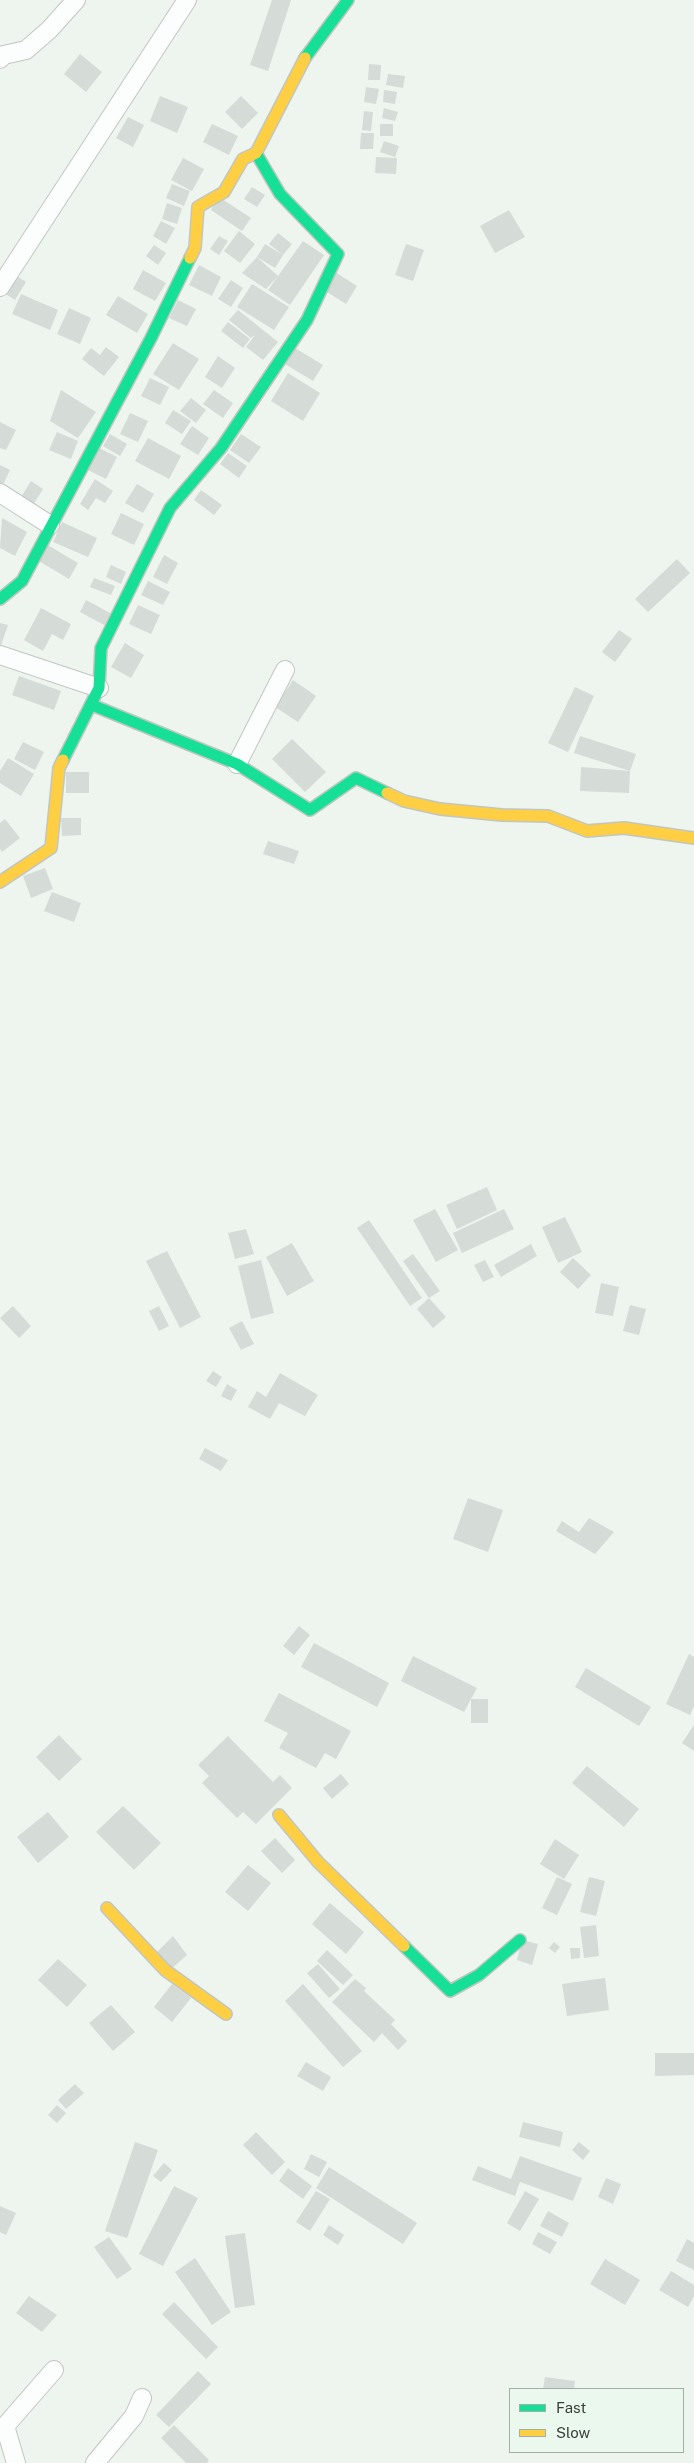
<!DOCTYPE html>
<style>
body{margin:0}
#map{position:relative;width:694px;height:2463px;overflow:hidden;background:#eef5ef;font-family:"Public Sans",sans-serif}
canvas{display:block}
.legend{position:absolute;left:509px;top:2388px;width:175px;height:65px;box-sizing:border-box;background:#ebf8ed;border:1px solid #a4aea5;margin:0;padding:6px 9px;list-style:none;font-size:15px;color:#393e3a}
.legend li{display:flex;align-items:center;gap:10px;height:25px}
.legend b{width:25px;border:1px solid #a4aea5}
</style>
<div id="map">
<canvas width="694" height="2463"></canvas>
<ul class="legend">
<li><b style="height:6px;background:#16e098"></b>Fast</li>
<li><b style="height:6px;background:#ffcf43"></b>Slow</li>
</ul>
</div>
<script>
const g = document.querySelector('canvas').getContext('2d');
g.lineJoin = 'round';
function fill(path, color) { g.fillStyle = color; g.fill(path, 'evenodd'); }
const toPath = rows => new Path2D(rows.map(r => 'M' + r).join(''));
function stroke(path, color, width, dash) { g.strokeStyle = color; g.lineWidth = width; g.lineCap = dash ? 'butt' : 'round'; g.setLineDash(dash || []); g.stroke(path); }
fill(toPath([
 [272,0,291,0,268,71,250,65],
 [80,54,102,72,86,92,64,74],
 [369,64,381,65,380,80,368,80],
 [388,74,405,76,403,88,386,85],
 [366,87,379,89,376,104,364,102],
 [384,90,397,92,395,104,383,102],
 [160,96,188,107,177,133,150,121],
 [241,96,258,113,242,129,225,112],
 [384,108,398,112,395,121,382,118],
 [364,111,373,112,371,131,362,130],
 [128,117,144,125,133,147,116,138],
 [212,124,238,136,229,155,203,142],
 [380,124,393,124,393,136,380,136],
 [361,133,374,133,373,149,360,149],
 [384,141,399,146,395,157,380,152],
 [376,157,397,158,396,174,375,173],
 [183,158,204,169,192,191,171,180],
 [172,184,190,191,184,206,166,198],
 [252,187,265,195,257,207,244,199],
 [219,197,251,218,242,231,211,210],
 [167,203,182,208,177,224,162,219],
 [509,210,525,237,495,253,480,226],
 [161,221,175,228,166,244,153,236],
 [239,231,255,244,240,263,224,251],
 [278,233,292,244,283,255,269,244],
 [219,236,228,241,219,255,210,249],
 [303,241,324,255,290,305,268,290,278,276,266,289,242,273,257,257,278,276],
 [265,244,283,255,275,268,257,257],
 [406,244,424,250,413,281,395,275],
 [154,245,166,253,158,265,146,256],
 [199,265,221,277,212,296,189,285],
 [143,270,166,283,155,301,133,289],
 [335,272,357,286,346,304,324,290],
 [12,273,26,282,15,300,1,291],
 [231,280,243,288,231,307,218,299],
 [252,284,289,307,274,330,237,307],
 [21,294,58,310,50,330,12,314],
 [118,296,148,314,137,333,106,315],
 [178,300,196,309,187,326,169,318],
 [69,308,91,318,80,344,57,334],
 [238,310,278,342,263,360,246,347,255,335,251,338,229,320],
 [228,322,250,339,243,348,221,331],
 [173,343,199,359,179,390,153,374],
 [106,347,119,357,104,376,82,359,91,348,100,355],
 [295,348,323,365,313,381,285,364],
 [218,356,235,368,222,388,205,377],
 [288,373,320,393,303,421,271,401],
 [150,378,169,387,160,405,141,396],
 [61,390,96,412,78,438,50,421],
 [214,390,233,403,223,418,203,404],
 [191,398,206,410,196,423,180,411],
 [173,410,191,421,182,434,165,423],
 [130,413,148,421,138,442,120,434],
 [0,422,16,430,6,450,0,448],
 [192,426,209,438,198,455,180,444],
 [57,432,78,441,71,459,49,450],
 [110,434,127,444,120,456,103,446],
 [241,434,261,447,249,463,230,450],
 [148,438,181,456,169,479,135,461],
 [99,448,117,457,106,479,88,470],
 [228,453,247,466,239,478,220,464],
 [0,465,10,470,2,487,0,486],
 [95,479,113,491,105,503,96,498,88,510,80,504],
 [31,481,43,489,30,510,18,502],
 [137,484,154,494,143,513,125,503],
 [201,490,222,505,214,515,194,500],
 [121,513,144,524,134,545,111,534],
 [2,518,27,532,15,556,0,548],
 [62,522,97,538,88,557,53,542],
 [46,544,78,563,69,579,37,560],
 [164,555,178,563,167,584,153,577],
 [677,559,690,573,648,612,635,599],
 [111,565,126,572,121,584,106,577],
 [94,578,115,586,111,595,90,587],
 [148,581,170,592,163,605,141,595],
 [86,600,112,614,106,626,80,612],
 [138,605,160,615,151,634,129,624],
 [41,608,71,624,63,640,52,634,43,651,24,640],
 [0,623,8,625,0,648],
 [619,630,632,639,615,662,602,652],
 [125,643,144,655,131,678,111,667],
 [19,676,61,691,54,710,12,695],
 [293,680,316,696,298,722,275,707],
 [575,687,594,696,568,752,548,743],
 [580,736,636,754,630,771,574,753],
 [292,739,326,772,305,792,272,759],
 [23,742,44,752,35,770,14,759],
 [8,758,34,774,21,796,0,783,0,771],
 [581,767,630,771,629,793,580,791],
 [66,772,89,772,89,793,66,793],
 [61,818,81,818,81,835,62,836],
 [5,819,20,838,2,852,0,849,0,823],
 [268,841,299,851,294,864,263,854],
 [45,868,53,889,31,898,23,876],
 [52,892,81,903,74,922,44,911],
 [487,1187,497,1210,457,1229,446,1205],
 [435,1209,458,1250,436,1262,413,1220],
 [504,1209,514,1229,462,1253,453,1233],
 [565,1217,582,1252,558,1263,542,1227],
 [369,1220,422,1298,410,1306,357,1228],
 [246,1229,254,1254,235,1259,228,1233],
 [292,1243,314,1281,287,1296,266,1257],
 [531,1244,537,1256,501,1277,494,1265],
 [167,1251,201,1317,180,1328,146,1261],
 [413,1254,440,1291,429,1298,403,1261],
 [573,1258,591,1275,578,1289,560,1272],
 [261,1260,274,1313,251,1319,238,1266],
 [485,1260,494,1277,483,1282,474,1265],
 [601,1283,619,1287,613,1316,595,1313],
 [429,1298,446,1317,433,1328,417,1309],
 [630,1305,646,1309,639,1335,623,1331],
 [13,1306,31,1326,19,1338,0,1318],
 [159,1306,169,1326,159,1331,149,1311],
 [242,1321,254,1344,241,1350,229,1328],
 [213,1371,222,1377,216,1387,206,1381],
 [280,1373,318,1395,305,1416,279,1403,270,1419,248,1407,257,1391,266,1397],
 [227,1384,237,1390,231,1401,221,1396],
 [205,1448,228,1460,221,1471,199,1459],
 [468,1498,503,1510,488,1552,453,1539],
 [589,1518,614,1532,595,1554,556,1531,562,1521,579,1532],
 [299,1626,310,1635,294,1655,283,1646],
 [314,1643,389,1683,377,1707,301,1667],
 [689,1654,694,1657,694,1706,690,1715,666,1704],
 [413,1656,477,1688,464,1712,401,1681],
 [586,1668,651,1707,639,1726,575,1687],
 [279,1693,351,1731,336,1759,325,1753,316,1768,279,1748,288,1733,264,1721],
 [471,1699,488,1699,488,1723,471,1723],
 [694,1725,694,1751,682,1743],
 [59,1735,82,1759,59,1781,36,1757],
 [228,1736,273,1782,280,1775,292,1788,256,1824,243,1812,237,1818,202,1783,209,1776,198,1765],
 [587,1766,639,1809,624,1827,572,1783],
 [341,1774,349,1784,332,1799,323,1788],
 [123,1806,161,1843,134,1870,96,1832],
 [48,1812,69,1837,38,1863,17,1837],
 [275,1838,295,1860,282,1873,261,1851],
 [555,1839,579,1855,564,1879,540,1864],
 [248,1865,271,1883,248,1911,225,1892],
 [557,1877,572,1884,557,1915,542,1908],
 [589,1877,605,1881,596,1916,580,1912],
 [330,1903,364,1932,346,1954,312,1924],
 [596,1925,599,1956,584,1958,580,1927],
 [173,1936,187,1955,170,1970,155,1954],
 [522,1940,538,1944,532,1965,517,1960],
 [554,1942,560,1947,555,1953,549,1948],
 [570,1948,580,1948,580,1958,571,1959],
 [327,1950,353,1975,343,1985,317,1961],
 [58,1959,87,1985,67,2007,38,1980],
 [318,1964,340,1989,329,1998,307,1973],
 [605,1978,609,2010,567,2016,562,1984],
 [355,1979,366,1988,364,1991,395,2020,386,2029,391,2024,407,2041,398,2050,382,2033,374,2042,332,2002],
 [172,1984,191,1998,172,2022,154,2007],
 [303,1984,362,2051,343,2067,285,2001],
 [111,2005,135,2032,113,2051,89,2023],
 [655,2053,694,2053,694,2075,655,2076],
 [306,2062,331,2077,323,2091,297,2076],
 [75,2084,84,2093,66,2109,58,2100],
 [57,2105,66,2113,57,2123,48,2115],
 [523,2122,563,2132,560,2147,519,2137],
 [256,2132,285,2162,272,2175,243,2145],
 [135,2142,158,2150,127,2238,105,2231],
 [579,2142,590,2151,583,2160,572,2150],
 [311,2154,327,2162,319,2177,304,2169],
 [520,2156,582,2178,573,2201,520,2182,515,2196,472,2180,478,2166,511,2179],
 [164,2163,172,2170,161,2182,153,2176],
 [329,2167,417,2223,403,2244,316,2188],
 [288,2168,312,2186,303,2199,279,2181],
 [606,2178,621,2184,613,2204,598,2197],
 [174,2186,198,2198,163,2266,139,2254],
 [316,2191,330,2199,310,2231,296,2222],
 [525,2191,539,2199,520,2231,507,2223],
 [0,2206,16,2213,6,2235,0,2232],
 [548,2211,569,2223,562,2237,540,2226],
 [329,2225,344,2235,338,2245,323,2235],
 [538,2232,557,2242,550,2254,532,2244],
 [245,2233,255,2305,235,2308,225,2236],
 [109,2237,132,2269,117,2279,94,2247],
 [687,2239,694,2243,694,2270,676,2261],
 [195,2258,231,2312,212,2325,175,2272],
 [605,2259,640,2280,625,2305,590,2284],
 [671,2271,694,2285,694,2296,688,2307,659,2290],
 [29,2296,57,2315,42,2332,16,2313],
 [174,2302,218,2347,206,2359,162,2314],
 [198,2371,211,2384,169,2427,156,2415],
 [545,2377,575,2381,574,2389,543,2389],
 [174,2425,209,2460,207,2463,186,2463,161,2438]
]), '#d5dbd6');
const street = toPath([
 [0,59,4,55,26,50,49,30,76,0],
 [0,287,187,0],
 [0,493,50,525],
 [0,655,99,688],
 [237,764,285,670],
 [5,2426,16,2463],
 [0,2432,54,2370],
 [95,2463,134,2416,142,2398]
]);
const fast = toPath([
 [305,58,348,0],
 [0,599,22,581,151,338,190,258],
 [92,705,237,764,310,810,356,778,387,793],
 [63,760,99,688,101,648,170,508,221,448,307,320,338,254,280,194,256,153],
 [404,1946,450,1991,479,1975,520,1940]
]);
const slow = toPath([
 [190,258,195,248,198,207,224,192,243,159,256,153,305,58],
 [387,793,404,801,440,809,502,815,548,816,587,831,624,828,694,838],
 [0,882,51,848,59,768,63,760],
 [279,1815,318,1862,404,1946],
 [107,1908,165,1970,226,2014]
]);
stroke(street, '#c1c6c2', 20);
stroke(fast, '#c1c6c2', 14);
stroke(slow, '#c1c6c2', 14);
stroke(street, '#fcfefd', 18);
stroke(fast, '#16e098', 11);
stroke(slow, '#ffcf43', 11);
</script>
